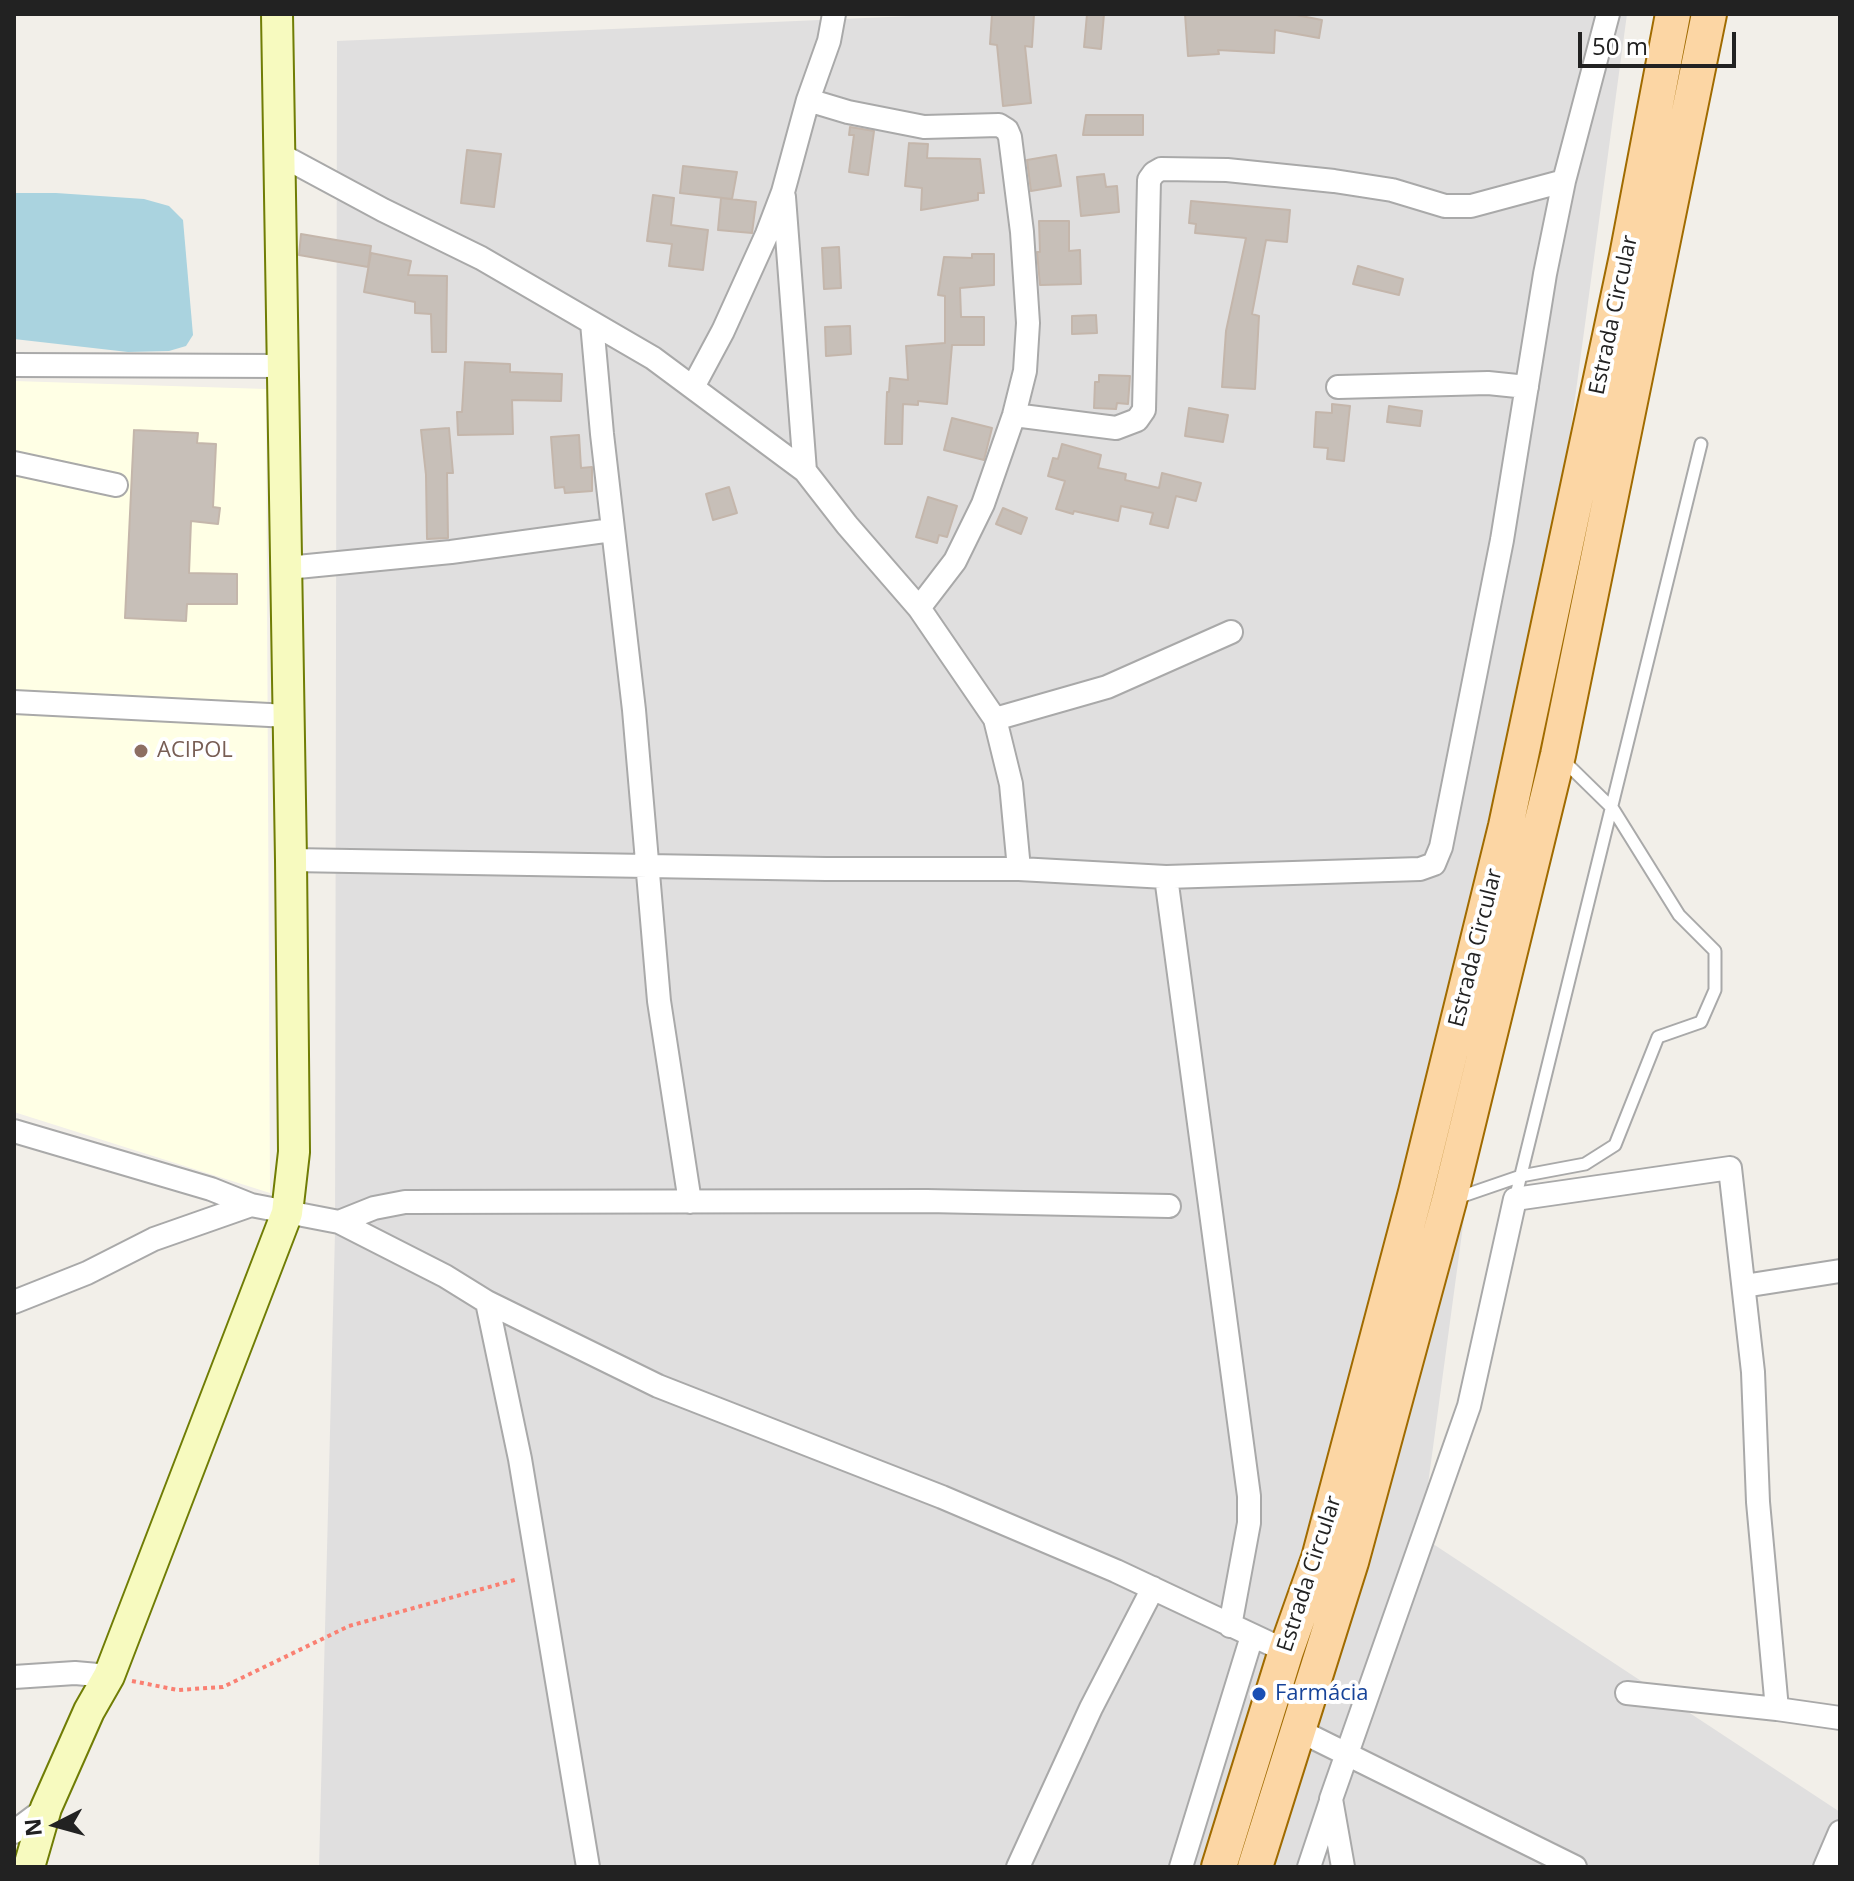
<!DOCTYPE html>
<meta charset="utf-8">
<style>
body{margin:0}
#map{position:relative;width:1854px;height:1881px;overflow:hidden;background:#f2efe9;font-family:"Open Sans",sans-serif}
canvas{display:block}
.frame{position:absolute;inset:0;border:16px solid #222;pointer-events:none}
.north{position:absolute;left:16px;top:1785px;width:80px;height:80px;-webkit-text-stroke:6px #fff;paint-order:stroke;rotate:264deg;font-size:22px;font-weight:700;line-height:32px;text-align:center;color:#222}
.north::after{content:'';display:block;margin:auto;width:28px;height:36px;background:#222;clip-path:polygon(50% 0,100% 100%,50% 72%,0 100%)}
.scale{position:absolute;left:1578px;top:32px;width:158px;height:36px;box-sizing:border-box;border:4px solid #222;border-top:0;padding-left:10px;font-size:24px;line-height:28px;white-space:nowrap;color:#222;-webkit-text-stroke:6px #fff;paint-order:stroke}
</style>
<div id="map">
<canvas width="1854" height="1881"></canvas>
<div class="frame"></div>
<div class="north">N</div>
<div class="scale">50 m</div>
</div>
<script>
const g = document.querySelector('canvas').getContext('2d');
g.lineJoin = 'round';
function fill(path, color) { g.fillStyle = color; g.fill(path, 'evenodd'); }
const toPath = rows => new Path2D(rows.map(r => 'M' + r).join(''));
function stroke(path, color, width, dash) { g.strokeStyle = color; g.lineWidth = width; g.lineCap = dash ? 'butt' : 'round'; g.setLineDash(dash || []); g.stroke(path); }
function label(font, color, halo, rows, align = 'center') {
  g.font = font + ' "Open Sans",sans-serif'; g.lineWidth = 8; g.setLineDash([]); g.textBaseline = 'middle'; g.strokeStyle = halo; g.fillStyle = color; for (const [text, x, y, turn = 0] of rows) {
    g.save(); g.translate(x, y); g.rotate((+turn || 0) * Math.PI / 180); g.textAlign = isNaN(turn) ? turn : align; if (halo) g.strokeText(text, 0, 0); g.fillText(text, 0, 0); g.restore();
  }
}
fill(toPath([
 [957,14,1627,14,1421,1536,1840,1812,1840,1867,319,1867,335,1233,337,41]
]), '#e0dfdf');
fill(toPath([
 [14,381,266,389,270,1193,14,1112]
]), '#ffffe5');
fill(toPath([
 [14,193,56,193,144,199,169,206,183,220,193,335,186,346,169,351,128,352,14,339]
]), '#aad3df');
const building = toPath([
 [992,14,1034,14,1032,47,1025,46,1031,103,1003,106,997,45,990,44,992,14],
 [1087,14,1104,14,1101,49,1084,47,1087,14],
 [1185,14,1291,14,1322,20,1319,38,1275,30,1274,53,1218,50,1219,54,1188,56,1185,14],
 [1086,115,1143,115,1143,135,1083,135,1086,115],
 [850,127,874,131,868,175,849,172,854,135,849,135,850,127],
 [909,143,928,144,927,158,980,159,984,193,978,193,978,200,921,210,922,188,905,186,909,143],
 [467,150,501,154,494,207,461,203,467,150],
 [1056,155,1061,186,1031,191,1027,160,1056,155],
 [683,166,737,172,732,199,680,193,683,166],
 [1104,174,1106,187,1117,186,1119,212,1081,216,1077,177,1104,174],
 [653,195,674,198,671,225,708,230,703,270,669,266,672,244,647,241,653,195],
 [721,198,756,202,752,233,718,230,721,198],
 [1191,201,1290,210,1287,242,1266,240,1252,314,1259,316,1255,389,1222,387,1226,331,1246,238,1195,233,1196,224,1189,223,1191,201],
 [1039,221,1069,221,1069,251,1080,250,1081,284,1040,285,1037,252,1040,252,1039,221],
 [301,234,371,246,368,267,299,255,301,234],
 [839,247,841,288,824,289,822,248,839,247],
 [371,253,411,261,408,275,447,276,446,352,432,352,431,314,415,313,415,302,364,292,371,253],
 [972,254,994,254,994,285,960,288,961,317,984,317,984,345,952,345,947,404,918,401,918,405,903,404,902,444,885,444,887,392,889,392,890,378,908,380,906,346,945,343,945,296,938,295,944,257,972,258,972,254],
 [1358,266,1403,279,1399,295,1353,284,1358,266],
 [1096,315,1097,333,1072,334,1072,316,1096,315],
 [850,326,851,354,826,356,825,327,850,326],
 [465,362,510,364,510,372,562,374,561,401,512,400,513,434,458,435,457,412,462,412,465,362],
 [1099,375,1130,376,1128,404,1117,403,1116,409,1094,408,1095,382,1099,382,1099,375],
 [1332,404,1350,406,1344,461,1327,459,1328,448,1314,447,1316,412,1332,413,1332,404],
 [1389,406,1422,411,1420,426,1387,422,1389,406],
 [1189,408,1228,415,1223,442,1185,436,1189,408],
 [952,418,992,428,984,460,944,450,952,418],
 [449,428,453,473,447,473,448,538,427,539,426,475,421,430,449,428],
 [134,430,198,433,197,443,216,444,213,507,220,508,218,524,191,521,189,573,237,574,237,604,187,604,186,621,125,618,134,430],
 [579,435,581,468,592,467,592,491,565,493,564,487,555,488,551,437,579,435],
 [1062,444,1101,455,1098,468,1126,474,1125,480,1159,488,1162,473,1201,483,1196,501,1176,496,1168,528,1150,524,1153,513,1121,506,1118,521,1074,511,1073,514,1056,509,1065,481,1048,476,1053,458,1058,459,1062,444],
 [729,487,737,513,713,520,706,494,729,487],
 [928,497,957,506,947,537,939,535,937,543,916,537,928,497],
 [1003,508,1027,518,1021,534,996,524,1003,508]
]);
fill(building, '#c7bfb8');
stroke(building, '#c4b6ab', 2);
const lane = toPath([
 [1457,1198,1521,1176,1585,1164,1615,1145,1658,1037,1701,1022,1715,990,1715,951,1679,915,1613,809,1563,760],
 [1515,1199,1701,444]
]);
const street = toPath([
 [808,100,848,112,924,127,999,125,1007,130,1010,137,1022,232,1028,323,1025,371,1014,415,983,504,955,561,919,608],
 [279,154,383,210,481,258,653,358,805,471,847,525,919,608,995,719,1011,784,1019,869],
 [784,197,805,471],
 [592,323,602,434,634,710,659,1001,690,1202],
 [14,365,283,366],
 [693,387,723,331,767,234,783,192,808,100,829,41,834,14],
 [1338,387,1488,383,1527,387],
 [1014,415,1116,428,1137,420,1144,410,1149,180,1154,173,1161,169,1227,170,1334,181,1392,190,1445,206,1471,206,1564,181],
 [14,463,116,485],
 [287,568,451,552,612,530],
 [14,702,289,716],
 [995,719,1107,687,1231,632],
 [291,860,826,869,1019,869,1166,877,1420,869,1434,864,1441,847,1502,540,1545,274,1564,181,1608,14],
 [1166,877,1249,1496,1249,1523,1230,1626],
 [14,1131,211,1189,251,1205],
 [339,1222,374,1208,405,1202,927,1201,1169,1206],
 [1744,1286,1840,1271],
 [14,1302,87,1273,154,1239,251,1205,339,1222,445,1276,487,1302,658,1386,942,1497,1116,1571,1286,1651],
 [487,1302,520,1459,588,1867],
 [14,1677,75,1673,109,1676],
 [1627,1693,1777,1709],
 [1298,1730,1575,1867],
 [14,1832,46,1808],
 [1018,1867,1091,1708,1153,1588],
 [1181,1867,1252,1636],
 [1309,1867,1330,1804],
 [1343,1867,1331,1799,1469,1406,1515,1199,1730,1168,1753,1372,1758,1502,1777,1709,1840,1718],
 [1825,1867,1840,1832]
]);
const secondary = toPath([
 [29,1867,46,1808,89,1711,109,1676,287,1213,294,1152,291,860,277,14]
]);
const primary = toPath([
 [1219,1867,1286,1651,1319,1558,1416,1192,1506,826,1627,256,1673,14],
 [1255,1867,1351,1562,1449,1201,1558,755,1709,14]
]);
stroke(lane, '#a9a9a9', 15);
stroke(street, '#a9a9a9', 26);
stroke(secondary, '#707d05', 34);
stroke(primary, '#a06b00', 38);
stroke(toPath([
 [132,1681,178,1690,223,1687,349,1626,518,1579]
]), '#fa8072', 4, [4, 4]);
stroke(lane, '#fff', 11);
stroke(street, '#fff', 22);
stroke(secondary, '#f7fabf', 30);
stroke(primary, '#fcd6a4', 34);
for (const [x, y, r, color] of [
 [141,751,8,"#8d6e63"],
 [1259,1694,8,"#1a4fb4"]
]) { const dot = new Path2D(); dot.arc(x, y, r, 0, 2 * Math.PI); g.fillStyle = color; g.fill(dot); stroke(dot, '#fff', 3); }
label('22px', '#222', '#fff', [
 ["Estrada Circular",1614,315,-78],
 ["Estrada Circular",1476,948,-76],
 ["Estrada Circular",1310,1574,-72]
]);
label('22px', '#785e54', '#fff', [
 ["ACIPOL",157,751]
], 'left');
label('22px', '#164399', '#fff', [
 ["Farmácia",1275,1694]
], 'left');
</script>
